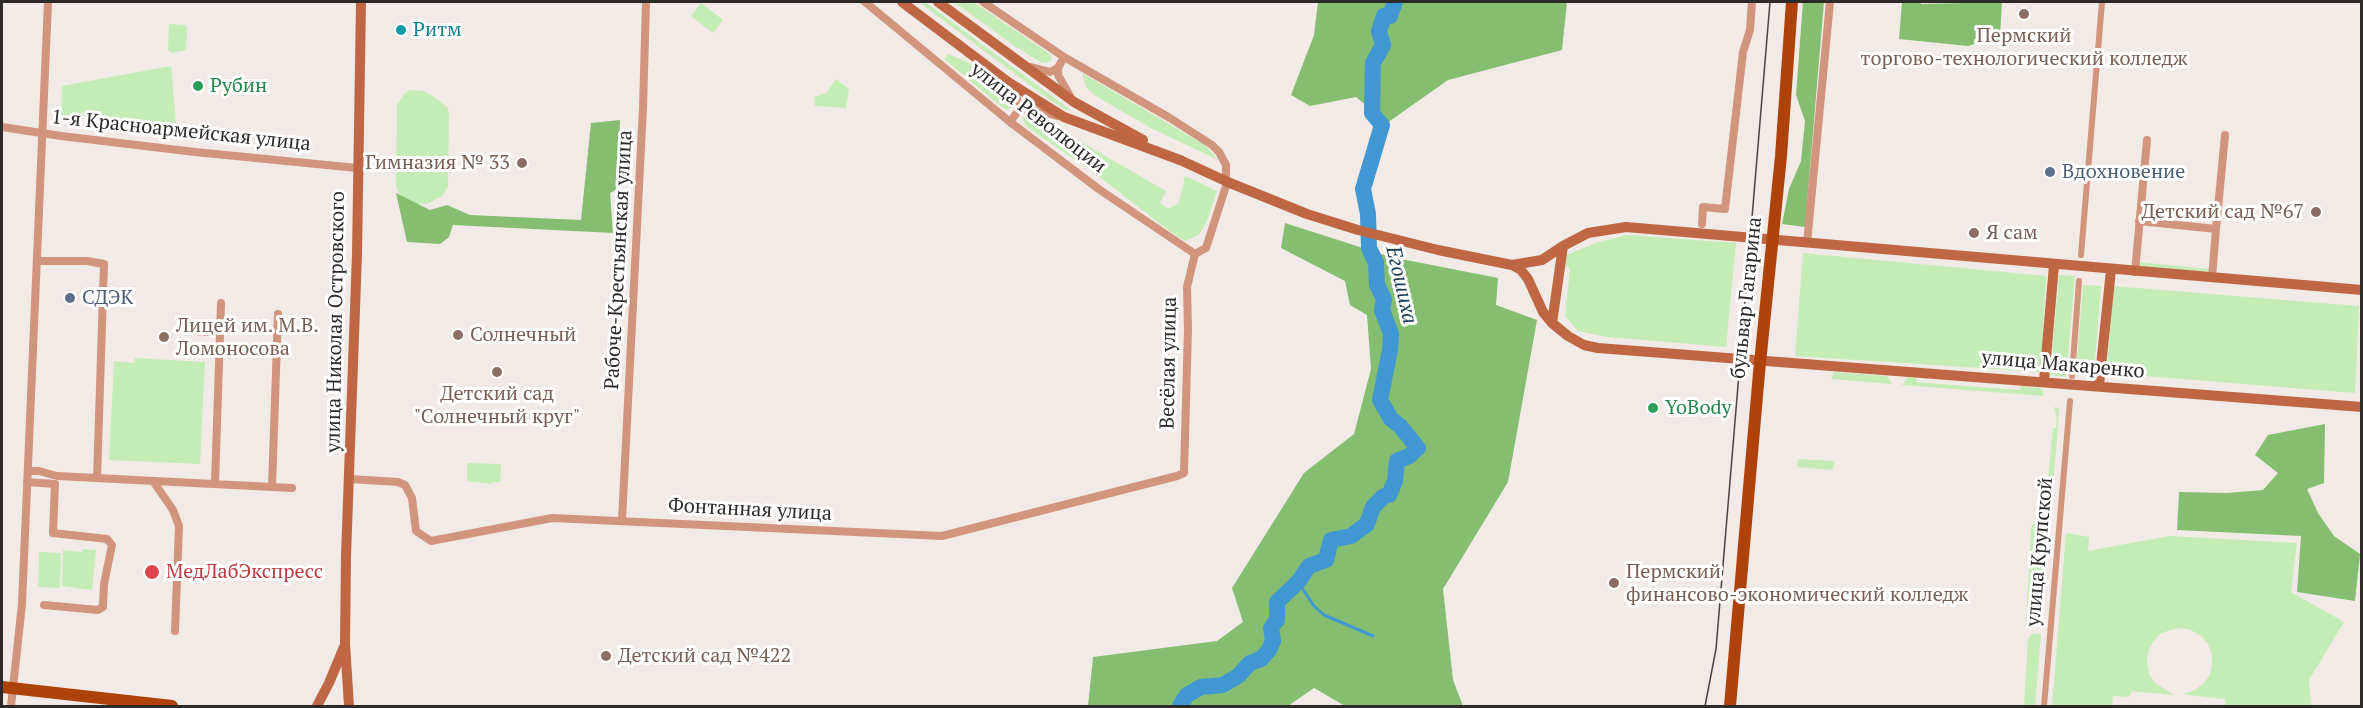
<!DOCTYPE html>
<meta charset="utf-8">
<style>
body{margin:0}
#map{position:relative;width:2363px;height:708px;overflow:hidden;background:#f2eae6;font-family:"PT Serif",serif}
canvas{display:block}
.frame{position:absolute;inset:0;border:3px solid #2d2a29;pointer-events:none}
</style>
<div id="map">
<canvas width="2363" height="708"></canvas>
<div class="frame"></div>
</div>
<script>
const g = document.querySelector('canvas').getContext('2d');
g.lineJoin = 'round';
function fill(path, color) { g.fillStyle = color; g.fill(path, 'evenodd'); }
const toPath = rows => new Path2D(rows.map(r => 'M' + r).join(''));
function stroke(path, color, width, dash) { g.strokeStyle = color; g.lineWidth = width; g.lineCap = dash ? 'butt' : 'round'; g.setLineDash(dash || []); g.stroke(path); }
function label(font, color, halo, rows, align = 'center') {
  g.font = font + ' "PT Serif",serif'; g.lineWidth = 6; g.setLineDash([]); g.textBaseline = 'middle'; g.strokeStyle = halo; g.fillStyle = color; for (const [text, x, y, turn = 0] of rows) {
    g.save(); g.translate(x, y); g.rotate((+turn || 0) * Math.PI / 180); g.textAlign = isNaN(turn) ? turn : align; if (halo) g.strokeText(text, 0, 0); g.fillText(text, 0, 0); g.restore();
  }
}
fill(toPath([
 [919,2,925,2,1072,111,1064,109,1043,95],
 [954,2,973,2,1050,54,1052,58,1050,62,1042,63,1016,47],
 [701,3,723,20,713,33,691,16],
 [169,24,185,25,187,28,186,50,172,53,168,50],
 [948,54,969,63,990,78,1013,100,1012,107,1007,110,1003,108,944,59],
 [171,66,176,123,61,115,62,86],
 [1082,73,1205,145,1218,160,1151,128,1094,95,1086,87],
 [836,79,849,89,846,108,815,106,814,97,826,93],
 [410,90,423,91,433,96,447,107,449,112,448,187,442,196,427,204,416,204,400,196,396,186,397,105,404,94],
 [1031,113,1166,191,1160,203,1168,209,1179,203,1185,176,1217,191,1207,221,1199,235,1185,241,1172,233,1093,172,1027,127,1022,118],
 [1626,235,1736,243,1726,347,1607,337,1578,331,1565,316,1570,269,1566,266,1566,255,1596,243],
 [1803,253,2046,276,2041,372,1795,356],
 [2138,262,2210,269,2210,272,2140,267],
 [2059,275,2075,276,2066,377,2050,375],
 [2083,285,2101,286,2094,373,2076,371],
 [2112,286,2359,306,2355,393,2107,373],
 [135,358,205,362,200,464,109,460,114,361,134,363],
 [1834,372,1887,376,1892,384,1831,379],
 [1908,377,1917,378,1916,382,1965,386,2020,390,2021,386,2040,388,2043,391,2043,396,1902,385],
 [2054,407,2059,408,2058,427,2041,625,2026,625,2031,529,2032,525,2044,520,2053,428,2056,428,2057,420],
 [1798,459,1834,461,1833,470,1797,467],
 [467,463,501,464,500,482,492,482,492,484,467,481],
 [2066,533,2089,537,2088,551,2169,536,2297,543,2291,592,2344,622,2309,680,2311,706,2225,706,2225,699,2187,695,2184,694,2195,690,2203,684,2210,675,2212,665,2212,654,2208,644,2201,636,2191,630,2181,628,2170,630,2160,634,2153,642,2148,652,2147,663,2149,674,2155,683,2174,695,2132,691,2129,697,2113,696,2112,706,2052,706],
 [82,549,96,550,92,590,62,586,63,550,82,552],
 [39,552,61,553,60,588,38,587],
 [2031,634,2041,634,2035,706,2024,706,2028,640]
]), '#c4ecb6');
fill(toPath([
 [1318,2,1567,2,1562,50,1448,80,1387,123,1356,97,1310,106,1291,95,1314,35],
 [1803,2,1824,2,1805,227,1782,224,1789,189,1801,161,1805,121,1796,95],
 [1902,2,1921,2,1921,4,2002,2,2000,36,1968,46,1899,39],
 [620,120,618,189,610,193,613,233,453,225,449,237,440,244,407,242,396,193,430,210,447,205,470,215,581,220,591,123],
 [1285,223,1391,257,1498,278,1496,305,1537,320,1508,482,1443,589,1453,680,1463,706,1345,706,1314,688,1288,706,1088,706,1093,657,1217,641,1243,622,1232,588,1304,473,1354,434,1371,369,1367,315,1350,305,1345,281,1281,248],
 [2325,424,2324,483,2307,489,2318,513,2334,536,2360,554,2355,601,2297,592,2301,536,2177,530,2179,492,2227,493,2263,490,2278,473,2255,455,2268,435]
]), '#85be71');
stroke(toPath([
 [1298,582,1314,606,1324,615,1373,636]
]), '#4197d2', 3);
stroke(toPath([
 [1180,706,1187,695,1201,687,1223,685,1238,676,1250,663,1261,659,1269,650,1273,641,1271,628,1277,620,1277,602,1298,582,1309,566,1326,560,1331,540,1351,536,1367,524,1373,507,1384,496,1389,495,1395,481,1397,461,1409,456,1418,448,1400,426,1391,419,1380,400,1390,350,1391,334,1382,310,1384,299,1377,285,1376,263,1369,248,1368,214,1363,189,1382,125,1372,113,1373,63,1383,45,1379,31,1384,16,1390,16,1395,2]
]), '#4197d2', 16);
stroke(toPath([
 [2081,255,2102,2],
 [2072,376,2079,281],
 [2044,706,2070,401]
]), '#d1947d', 6);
stroke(toPath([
 [865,2,1010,122,1100,190,1195,254],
 [983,2,1064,57,1170,118,1212,145,1219,152,1226,165,1226,186,1206,248,1195,254],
 [1064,57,1058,68,1058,75,1070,96],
 [1031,67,1050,72,1058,68],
 [1009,83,1017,98,1018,111,1010,122],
 [1018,111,1026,109,1036,110,1057,116],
 [2,127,61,136,195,152,357,168],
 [2139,221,2216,229,2212,278],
 [1702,224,1703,207,1725,209,1743,52,1750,30,1752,2],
 [2216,229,2225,135],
 [1807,243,1830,2],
 [38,261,87,261,104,264,97,478],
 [2135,272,2147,140],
 [192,331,220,332],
 [28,471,39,471,57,476,292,488],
 [350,479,398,482,405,485,412,498,416,531,431,541,552,518,942,536,1177,476,1184,473,1188,329,1187,287,1195,254],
 [153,481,173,510,179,526,175,631],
 [27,482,55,484,53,533,107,539,112,545,104,584,103,607,98,610,44,605],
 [215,484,221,303],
 [272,487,278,314],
 [622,520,643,108,646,2],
 [11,706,22,604,48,2]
]), '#d1947d', 8);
stroke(toPath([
 [902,2,1008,82,1064,117,1180,160],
 [938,2,1074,102,1143,140],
 [1230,183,1307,214,1358,230,1438,250,1512,265,1542,260,1563,246,1588,233,1626,227,2362,290],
 [1512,265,1521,270,1528,279,1543,312,1552,323,1568,336,1584,345,1598,348,2362,407],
 [1552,323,1563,246],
 [2044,381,2054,265],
 [2099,385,2111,270],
 [317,706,329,683,344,647],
 [349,706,345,644,346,556,357,254,361,2]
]), '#bf6744', 10);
stroke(toPath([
 [2,687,172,706],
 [1730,706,1759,373,1781,156,1792,2]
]), '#af420a', 12);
stroke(toPath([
 [1705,706,1716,649,1770,2]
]), '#484443', 1.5);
stroke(toPath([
 [1180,160,1230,183]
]), '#bf6744', 10);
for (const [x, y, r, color] of [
 [2024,14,6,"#8d6e63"],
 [401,30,6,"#0f9aa8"],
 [198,86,6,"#2e9e5b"],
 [522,163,6,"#8d6e63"],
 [2050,172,6,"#5c6f8a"],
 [2316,212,6,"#8d6e63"],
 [1974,233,6,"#8d6e63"],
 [70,298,6,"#5c6f8a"],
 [458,335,6,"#8d6e63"],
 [164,337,6,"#8d6e63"],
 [497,372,6,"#8d6e63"],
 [1653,408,6,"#2e9e5b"],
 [152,572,8,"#e0444e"],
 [1614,583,6,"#8d6e63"],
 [606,656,6,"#8d6e63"]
]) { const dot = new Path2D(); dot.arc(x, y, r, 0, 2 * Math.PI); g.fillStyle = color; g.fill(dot); stroke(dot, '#fff', 2); }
label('20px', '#0d838f', '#fff', [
 ["Ритм",413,30]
], 'left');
label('20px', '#785e54', '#fff', [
 ["Пермский",2024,36,"center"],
 ["торгово-технологический колледж",2024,59,"center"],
 ["Гимназия № 33",510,163,"right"],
 ["Детский сад №67",2304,212,"right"],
 ["Я сам",1986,233],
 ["Лицей им. М.В.",176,326],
 ["Ломоносова",176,349],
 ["Солнечный",470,335],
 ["Детский сад",497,394,"center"],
 ["\"Солнечный круг\"",497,417,"center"],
 ["Пермский",1626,572],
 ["финансово-экономический колледж",1626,595],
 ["Детский сад №422",618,656]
], 'left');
label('20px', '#27864d', '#fff', [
 ["Рубин",210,86],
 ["YoBody",1665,408]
], 'left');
label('20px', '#2d2a29', '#fff', [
 ["улица Революции",1038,118,38],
 ["1-я Красноармейская улица",181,131,6],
 ["Рабоче-Крестьянская улица",619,260,-87],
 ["бульвар Гагарина",1747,298,-84],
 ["улица Николая Островского",336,322,-89],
 ["Весёлая улица",1169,363,-89],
 ["улица Макаренко",2063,365,5],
 ["Фонтанная улица",750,510,3],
 ["улица Крупской",2040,552,-85]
]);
label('20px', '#4e5e75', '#fff', [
 ["Вдохновение",2062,172],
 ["СДЭК",82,298]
], 'left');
label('20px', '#be3a42', '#fff', [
 ["МедЛабЭкспресс",166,572]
], 'left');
label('italic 21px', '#193d56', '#fff', [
 ["Егошиха",1401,285,77]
]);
</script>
